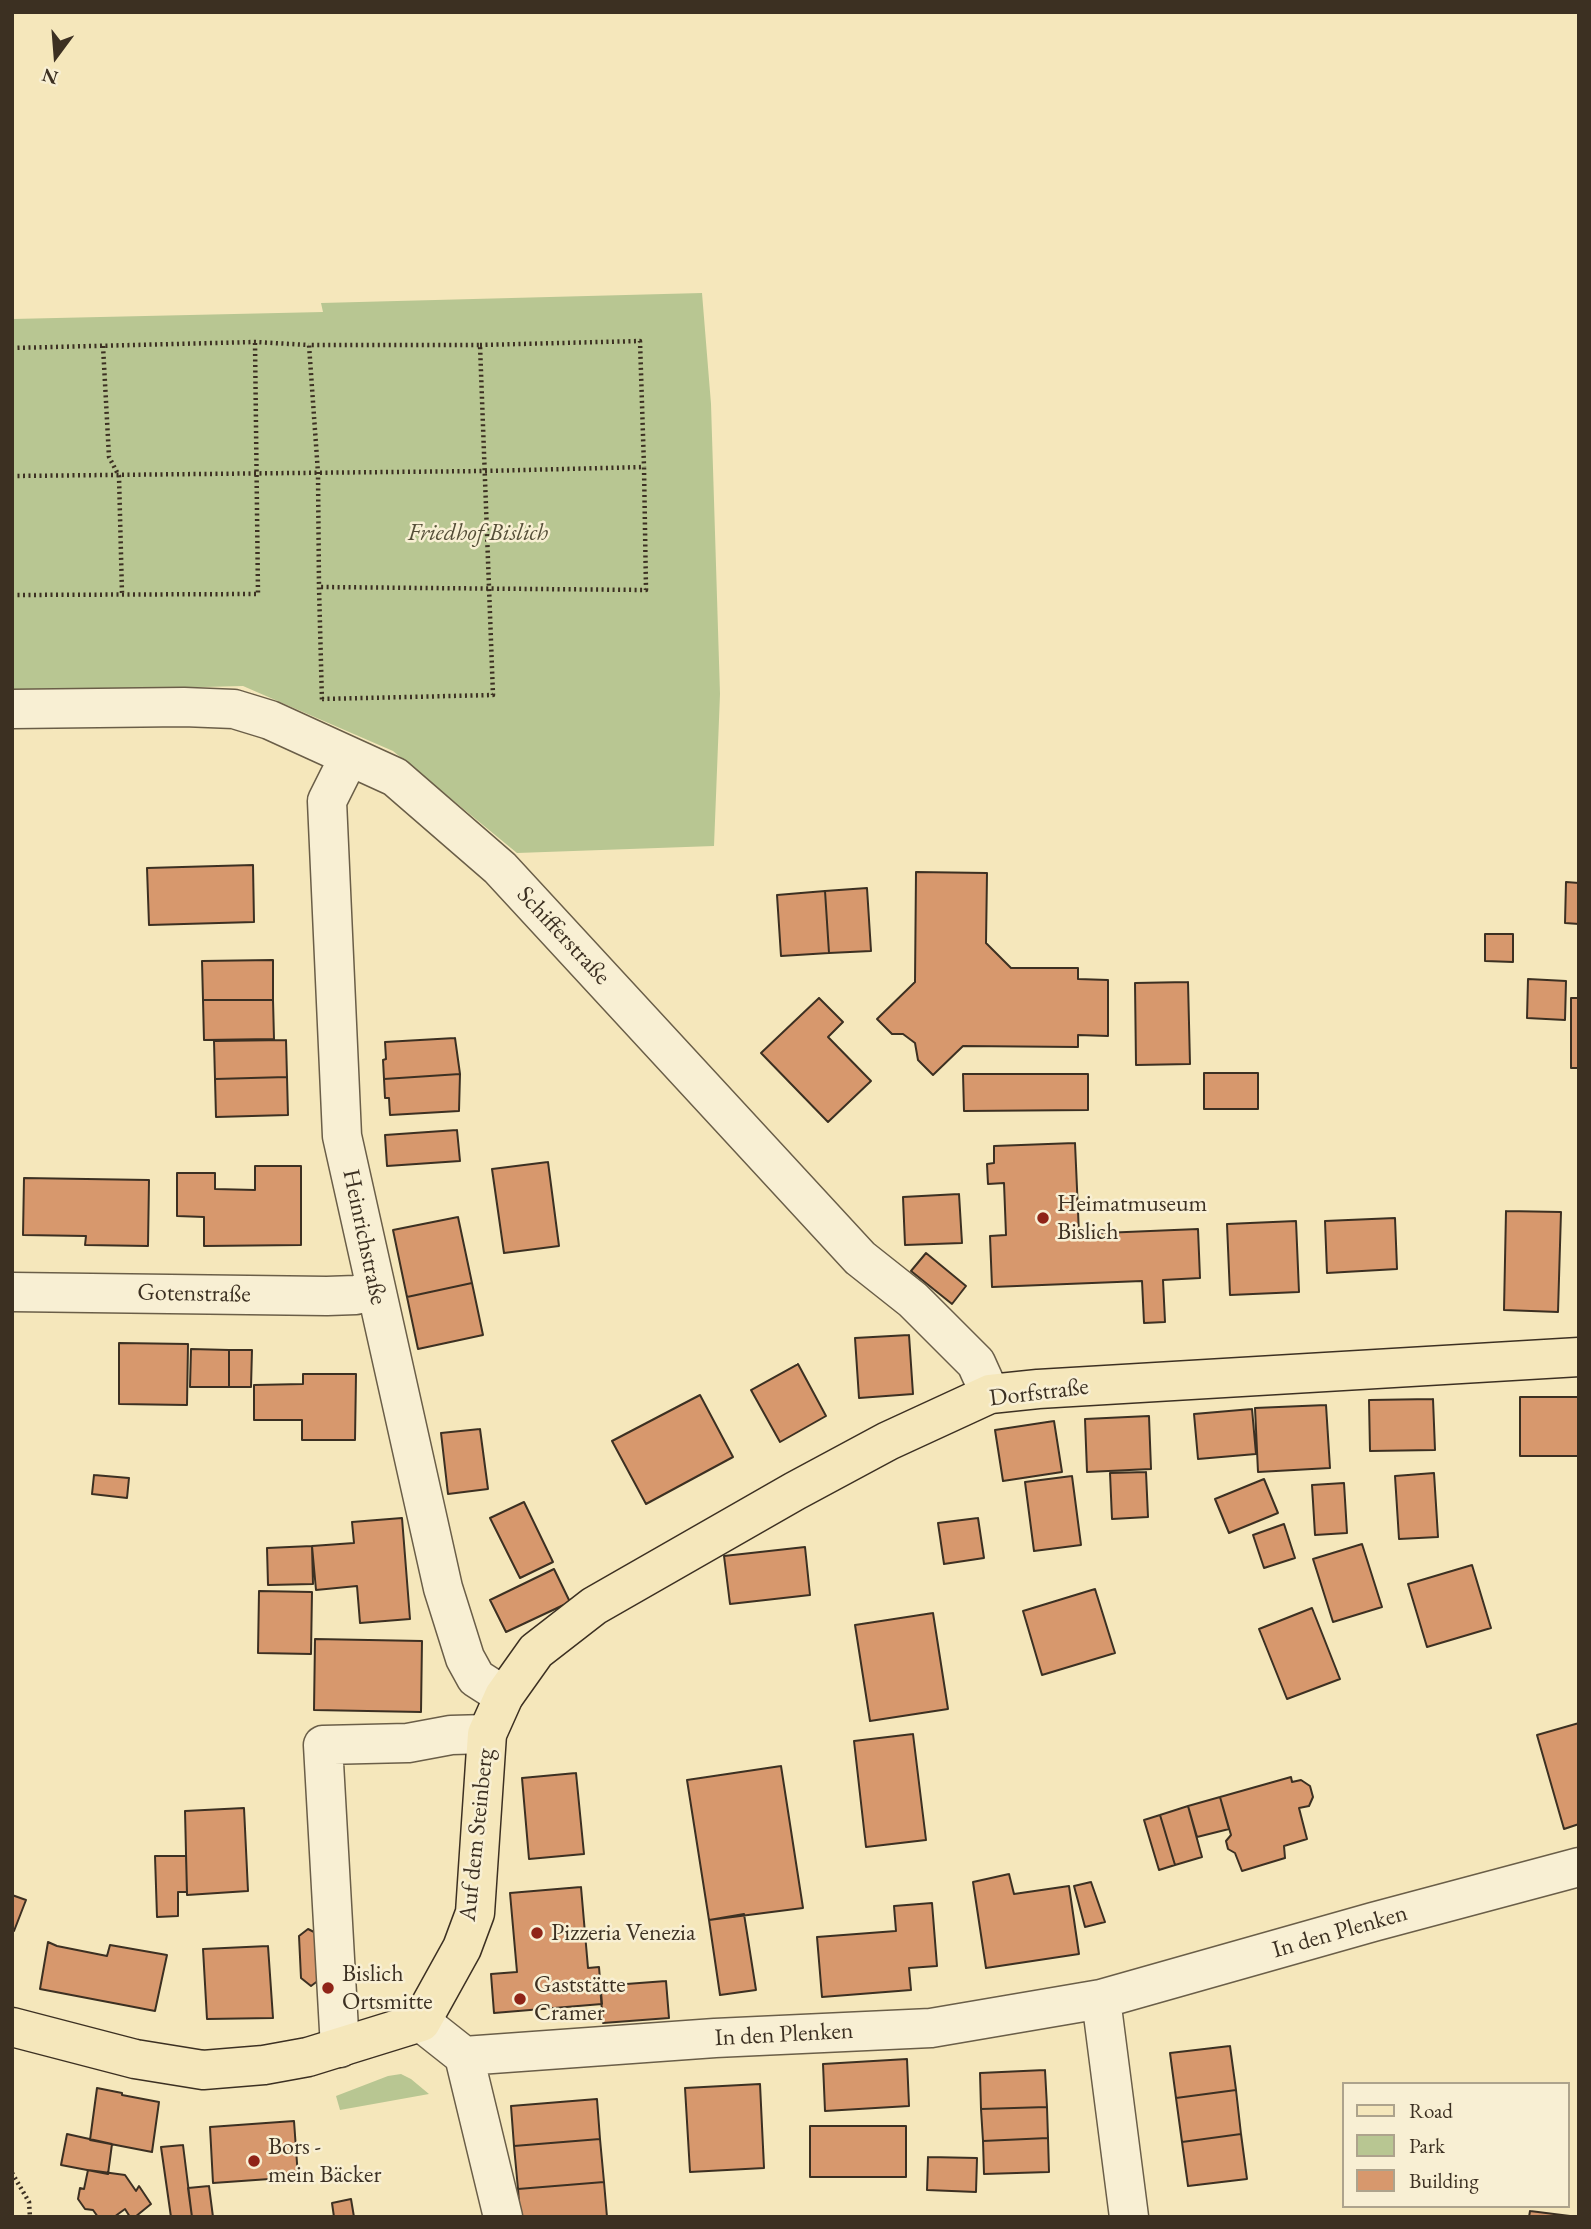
<!DOCTYPE html>
<meta charset="utf-8">
<style>
body{margin:0}
#map{position:relative;width:1591px;height:2229px;overflow:hidden;background:#f5e7bb;font-family:"EB Garamond",serif}
canvas{display:block}
.frame{position:absolute;inset:0;border:14px solid #3c3022;pointer-events:none}
.legend{position:absolute;left:1342px;top:2082px;width:228px;height:126px;box-sizing:border-box;background:#f8efd3;border:2px solid #ada38c;margin:0;padding:9px 12px;list-style:none;font-size:21px;color:#3c3022}
.legend li{display:flex;align-items:center;gap:14px;height:35px}
.legend b{width:35px;border:2px solid #ada38c}
.north{position:absolute;left:21px;top:21px;width:70px;height:70px;-webkit-text-stroke:5px #f8efd3;paint-order:stroke;rotate:196deg;font-size:19px;font-weight:700;line-height:28px;text-align:center;color:#3c3022}
.north::after{content:'';display:block;margin:auto;width:24px;height:32px;background:#3c3022;clip-path:polygon(50% 0,100% 100%,50% 72%,0 100%)}
</style>
<div id="map">
<canvas width="1591" height="2229"></canvas>
<div class="frame"></div>
<ul class="legend">
<li><b style="height:9px;background:#f5e7bb"></b>Road</li>
<li><b style="height:19px;background:#b8c692"></b>Park</li>
<li><b style="height:19px;background:#d7986d"></b>Building</li>
</ul>
<div class="north">N</div>
</div>
<script>
const g = document.querySelector('canvas').getContext('2d');
g.lineJoin = 'round';
function fill(path, color) { g.fillStyle = color; g.fill(path, 'evenodd'); }
const toPath = rows => new Path2D(rows.map(r => 'M' + r).join(''));
function stroke(path, color, width, dash) { g.strokeStyle = color; g.lineWidth = width; g.lineCap = dash ? 'butt' : 'round'; g.setLineDash(dash || []); g.stroke(path); }
function label(font, color, halo, rows, align = 'center') {
  g.font = font + ' "EB Garamond",serif'; g.lineWidth = 5; g.setLineDash([]); g.textBaseline = 'middle'; g.strokeStyle = halo; g.fillStyle = color; for (const [text, x, y, turn = 0] of rows) {
    g.save(); g.translate(x, y); g.rotate((+turn || 0) * Math.PI / 180); g.textAlign = isNaN(turn) ? turn : align; if (halo) g.strokeText(text, 0, 0); g.fillText(text, 0, 0); g.restore();
  }
}
fill(toPath([
 [702,293,711,404,720,694,714,846,517,853,393,751,243,686,12,692,12,319,323,312,321,303],
 [401,2074,411,2079,429,2094,340,2110,336,2096,388,2076]
]), '#b8c692');
const building = toPath([
 [253,865,254,922,149,925,147,868,253,865],
 [916,872,987,873,986,943,1011,968,1078,968,1078,979,1108,980,1108,1036,1078,1035,1078,1047,963,1046,933,1075,918,1060,915,1043,903,1034,892,1034,877,1019,915,982,916,872],
 [1566,882,1579,883,1579,924,1565,923,1566,882],
 [867,888,871,951,829,953,825,891,867,888],
 [825,891,829,953,781,956,777,895,825,891],
 [1485,934,1513,934,1513,962,1485,961,1485,934],
 [273,960,273,1000,203,1000,202,961,273,960],
 [1528,979,1566,981,1565,1020,1527,1018,1528,979],
 [1188,982,1190,1064,1136,1065,1135,983,1188,982],
 [819,998,843,1022,828,1037,871,1081,828,1122,761,1053,819,998],
 [1571,998,1579,998,1579,1068,1571,1068,1571,998],
 [203,1000,273,1000,274,1039,204,1040,203,1000],
 [455,1038,460,1074,384,1079,383,1060,386,1059,385,1042,455,1038],
 [286,1040,287,1077,215,1079,214,1041,286,1040],
 [1204,1073,1258,1073,1258,1109,1204,1109,1204,1073],
 [460,1074,459,1111,390,1115,389,1098,385,1098,384,1079,460,1074],
 [963,1074,1088,1074,1088,1110,964,1111,963,1074],
 [287,1077,288,1115,216,1117,215,1079,287,1077],
 [457,1130,460,1161,387,1166,385,1135,457,1130],
 [1075,1143,1079,1234,1198,1229,1200,1278,1163,1280,1165,1322,1144,1323,1142,1281,992,1287,990,1236,1006,1235,1004,1183,988,1184,987,1164,994,1163,994,1146,1075,1143],
 [548,1162,559,1246,504,1253,492,1169,548,1162],
 [255,1166,301,1166,301,1245,204,1246,204,1217,177,1216,177,1173,215,1173,215,1189,255,1190,255,1166],
 [24,1178,149,1180,148,1246,85,1245,86,1236,23,1235,24,1178],
 [959,1194,962,1243,905,1245,903,1197,959,1194],
 [1506,1211,1561,1212,1558,1312,1504,1310,1506,1211],
 [458,1217,472,1283,407,1297,393,1230,458,1217],
 [1395,1218,1397,1269,1327,1273,1325,1221,1395,1218],
 [1296,1221,1299,1292,1230,1295,1227,1224,1296,1221],
 [926,1253,966,1286,952,1304,911,1271,926,1253],
 [472,1283,483,1335,418,1349,407,1297,472,1283],
 [909,1335,913,1394,859,1398,855,1338,909,1335],
 [119,1343,188,1344,187,1405,119,1404,119,1343],
 [191,1349,229,1350,229,1387,190,1387,191,1349],
 [229,1350,252,1350,251,1387,229,1387,229,1350],
 [798,1364,826,1416,780,1442,751,1390,798,1364],
 [303,1374,356,1374,355,1440,302,1440,302,1420,254,1420,254,1385,303,1384,303,1374],
 [700,1395,733,1457,646,1504,612,1441,700,1395],
 [1520,1397,1579,1397,1579,1456,1520,1456,1520,1397],
 [1433,1399,1435,1450,1370,1451,1369,1400,1433,1399],
 [1326,1405,1330,1468,1258,1472,1255,1408,1326,1405],
 [1252,1409,1256,1454,1198,1459,1194,1414,1252,1409],
 [1149,1416,1151,1469,1087,1472,1085,1419,1149,1416],
 [1054,1421,1062,1472,1003,1481,995,1430,1054,1421],
 [480,1429,488,1489,448,1494,441,1433,480,1429],
 [1146,1472,1148,1517,1112,1519,1110,1473,1146,1472],
 [1434,1473,1438,1537,1399,1539,1395,1476,1434,1473],
 [94,1475,129,1478,127,1498,92,1494,94,1475],
 [1072,1476,1081,1545,1034,1551,1025,1482,1072,1476],
 [1264,1479,1278,1513,1229,1533,1215,1499,1264,1479],
 [1344,1483,1347,1533,1315,1535,1312,1485,1344,1483],
 [524,1502,553,1562,520,1578,490,1518,524,1502],
 [402,1518,410,1619,360,1623,357,1586,316,1590,312,1546,354,1543,352,1522,402,1518],
 [978,1518,984,1558,944,1564,938,1523,978,1518],
 [1284,1524,1295,1558,1264,1568,1253,1535,1284,1524],
 [1362,1544,1382,1607,1333,1622,1313,1559,1362,1544],
 [312,1546,313,1584,268,1585,267,1548,312,1546],
 [805,1547,810,1595,730,1604,724,1556,805,1547],
 [1472,1565,1491,1628,1427,1647,1408,1584,1472,1565],
 [554,1569,570,1602,506,1632,490,1600,554,1569],
 [1095,1589,1115,1653,1042,1675,1023,1611,1095,1589],
 [259,1591,312,1592,311,1654,258,1653,259,1591],
 [1312,1608,1340,1679,1287,1699,1259,1629,1312,1608],
 [933,1613,948,1709,870,1721,855,1625,933,1613],
 [315,1639,422,1641,421,1712,314,1710,315,1639],
 [1579,1723,1579,1824,1564,1829,1537,1735,1579,1723],
 [913,1734,926,1840,866,1847,854,1741,913,1734],
 [781,1766,803,1908,709,1920,687,1780,781,1766],
 [576,1773,584,1854,529,1859,522,1778,576,1773],
 [1291,1777,1292,1782,1301,1780,1310,1786,1313,1797,1309,1806,1299,1808,1307,1839,1284,1846,1285,1858,1242,1871,1235,1853,1228,1849,1226,1841,1231,1835,1220,1797,1291,1777],
 [1220,1797,1229,1829,1197,1837,1188,1806,1220,1797],
 [1188,1806,1202,1857,1175,1865,1160,1815,1188,1806],
 [244,1808,248,1891,187,1895,185,1811,244,1808],
 [1160,1815,1175,1865,1159,1870,1144,1820,1160,1815],
 [155,1856,186,1856,187,1892,178,1892,178,1916,157,1917,155,1856],
 [1009,1874,1014,1894,1069,1886,1079,1954,986,1968,973,1882,1009,1874],
 [1091,1882,1105,1922,1085,1927,1074,1886,1091,1882],
 [581,1887,588,1968,599,1967,602,2004,494,2013,491,1974,517,1972,510,1893,581,1887],
 [12,1895,26,1900,14,1931,12,1930,12,1895],
 [932,1903,937,1966,909,1968,911,1990,822,1997,817,1937,896,1931,894,1906,932,1903],
 [744,1914,756,1990,720,1995,709,1920,744,1914],
 [308,1929,320,1935,323,1977,311,1986,301,1978,299,1936,308,1929],
 [48,1942,57,1946,107,1956,110,1945,167,1955,155,2011,40,1989,48,1942],
 [268,1946,273,2018,207,2019,203,1949,268,1946],
 [666,1981,669,2018,603,2023,600,1986,666,1981],
 [1230,2046,1236,2090,1176,2098,1170,2053,1230,2046],
 [907,2059,909,2106,825,2111,823,2064,907,2059],
 [1045,2070,1047,2107,981,2109,980,2073,1045,2070],
 [760,2084,764,2168,690,2172,685,2088,760,2084],
 [97,2088,122,2093,122,2095,159,2102,152,2152,90,2140,97,2088],
 [1236,2090,1241,2134,1182,2142,1176,2098,1236,2090],
 [597,2099,600,2139,514,2146,511,2106,597,2099],
 [1047,2107,1048,2138,983,2141,981,2109,1047,2107],
 [294,2121,298,2177,213,2183,210,2127,294,2121],
 [810,2126,906,2126,906,2177,810,2177,810,2126],
 [67,2134,112,2144,108,2174,61,2165,67,2134],
 [1241,2134,1247,2179,1188,2186,1182,2142,1241,2134],
 [1048,2138,1049,2172,984,2174,983,2141,1048,2138],
 [600,2139,604,2182,518,2189,514,2146,600,2139],
 [183,2145,192,2217,171,2217,161,2147,183,2145],
 [928,2157,977,2158,976,2192,927,2190,928,2157],
 [88,2170,125,2175,136,2191,139,2186,151,2204,135,2217,130,2217,125,2209,114,2217,98,2217,93,2210,85,2209,78,2199,80,2188,84,2189,88,2170],
 [604,2182,607,2217,520,2217,518,2189,604,2182],
 [209,2186,213,2217,192,2217,188,2188,209,2186],
 [351,2199,354,2217,334,2217,332,2203,351,2199],
 [1530,2211,1578,2217,1529,2217,1530,2211]
]);
fill(building, '#d7986d');
stroke(building, '#3c3022', 2);
const minor = toPath([
 [12,709,184,707,234,709,270,720,395,777,500,868,860,1258,913,1300,976,1363,990,1394],
 [349,757,327,801,342,1136,443,1588,465,1658,476,1678,504,1696],
 [12,1292,327,1296,356,1295,375,1289],
 [1101,1999,1373,1922,1579,1867],
 [421,2022,464,2056,503,2217],
 [340,2048,323,1745,408,1743,451,1735,487,1734],
 [464,2056,715,2038,931,2028,1101,1999,1129,2217]
]);
const major = toPath([
 [12,2027,135,2059,203,2070,264,2065,308,2057,421,2022,462,1948,475,1913,487,1734,504,1696,536,1651,594,1606,795,1491,888,1441,990,1394,1038,1389,1579,1357]
]);
stroke(minor, '#6a5e48', 41);
stroke(major, '#3c3022', 41);
stroke(toPath([
 [480,345,640,341,644,467],
 [103,346,109,457,119,476,122,594],
 [12,348,255,342,309,345],
 [12,476,484,471,644,467,646,590,319,587],
 [12,595,258,594,255,342],
 [322,699,493,695,480,345,309,345,318,473,319,587,322,702],
 [12,2173,29,2202,30,2217]
]), '#3c3022', 4.5, [2, 3.5]);
stroke(minor, '#f8efd3', 38);
stroke(major, '#f5e7bb', 38);
for (const [x, y, r, color] of [
 [1043,1218,7,"#8f2418"],
 [537,1933,7,"#8f2418"],
 [328,1988,7,"#8f2418"],
 [520,1999,7,"#8f2418"],
 [254,2161,7,"#8f2418"]
]) { const dot = new Path2D(); dot.arc(x, y, r, 0, 2 * Math.PI); g.fillStyle = color; g.fill(dot); stroke(dot, '#f8efd3', 2.5); }
label('italic 24px', '#554e38', '#f8efd3', [
 ["Friedhof Bislich",478,533]
]);
label('24px', '#3c3022', '#f8efd3', [
 ["Schifferstraße",563,936,47],
 ["Heinrichstraße",364,1237,78],
 ["Gotenstraße",194,1294,1],
 ["Dorfstraße",1039,1393,-7],
 ["Auf dem Steinberg",477,1835,-84],
 ["In den Plenken",1340,1932,-16],
 ["In den Plenken",784,2035,-3]
]);
label('24px', '#3c3022', '#f8efd3', [
 ["Heimatmuseum",1057,1204],
 ["Bislich",1057,1232],
 ["Pizzeria Venezia",551,1933],
 ["Bislich",342,1974],
 ["Ortsmitte",342,2002],
 ["Gaststätte",534,1985],
 ["Cramer",534,2013],
 ["Bors -",268,2147],
 ["mein Bäcker",268,2175]
], 'left');
</script>
